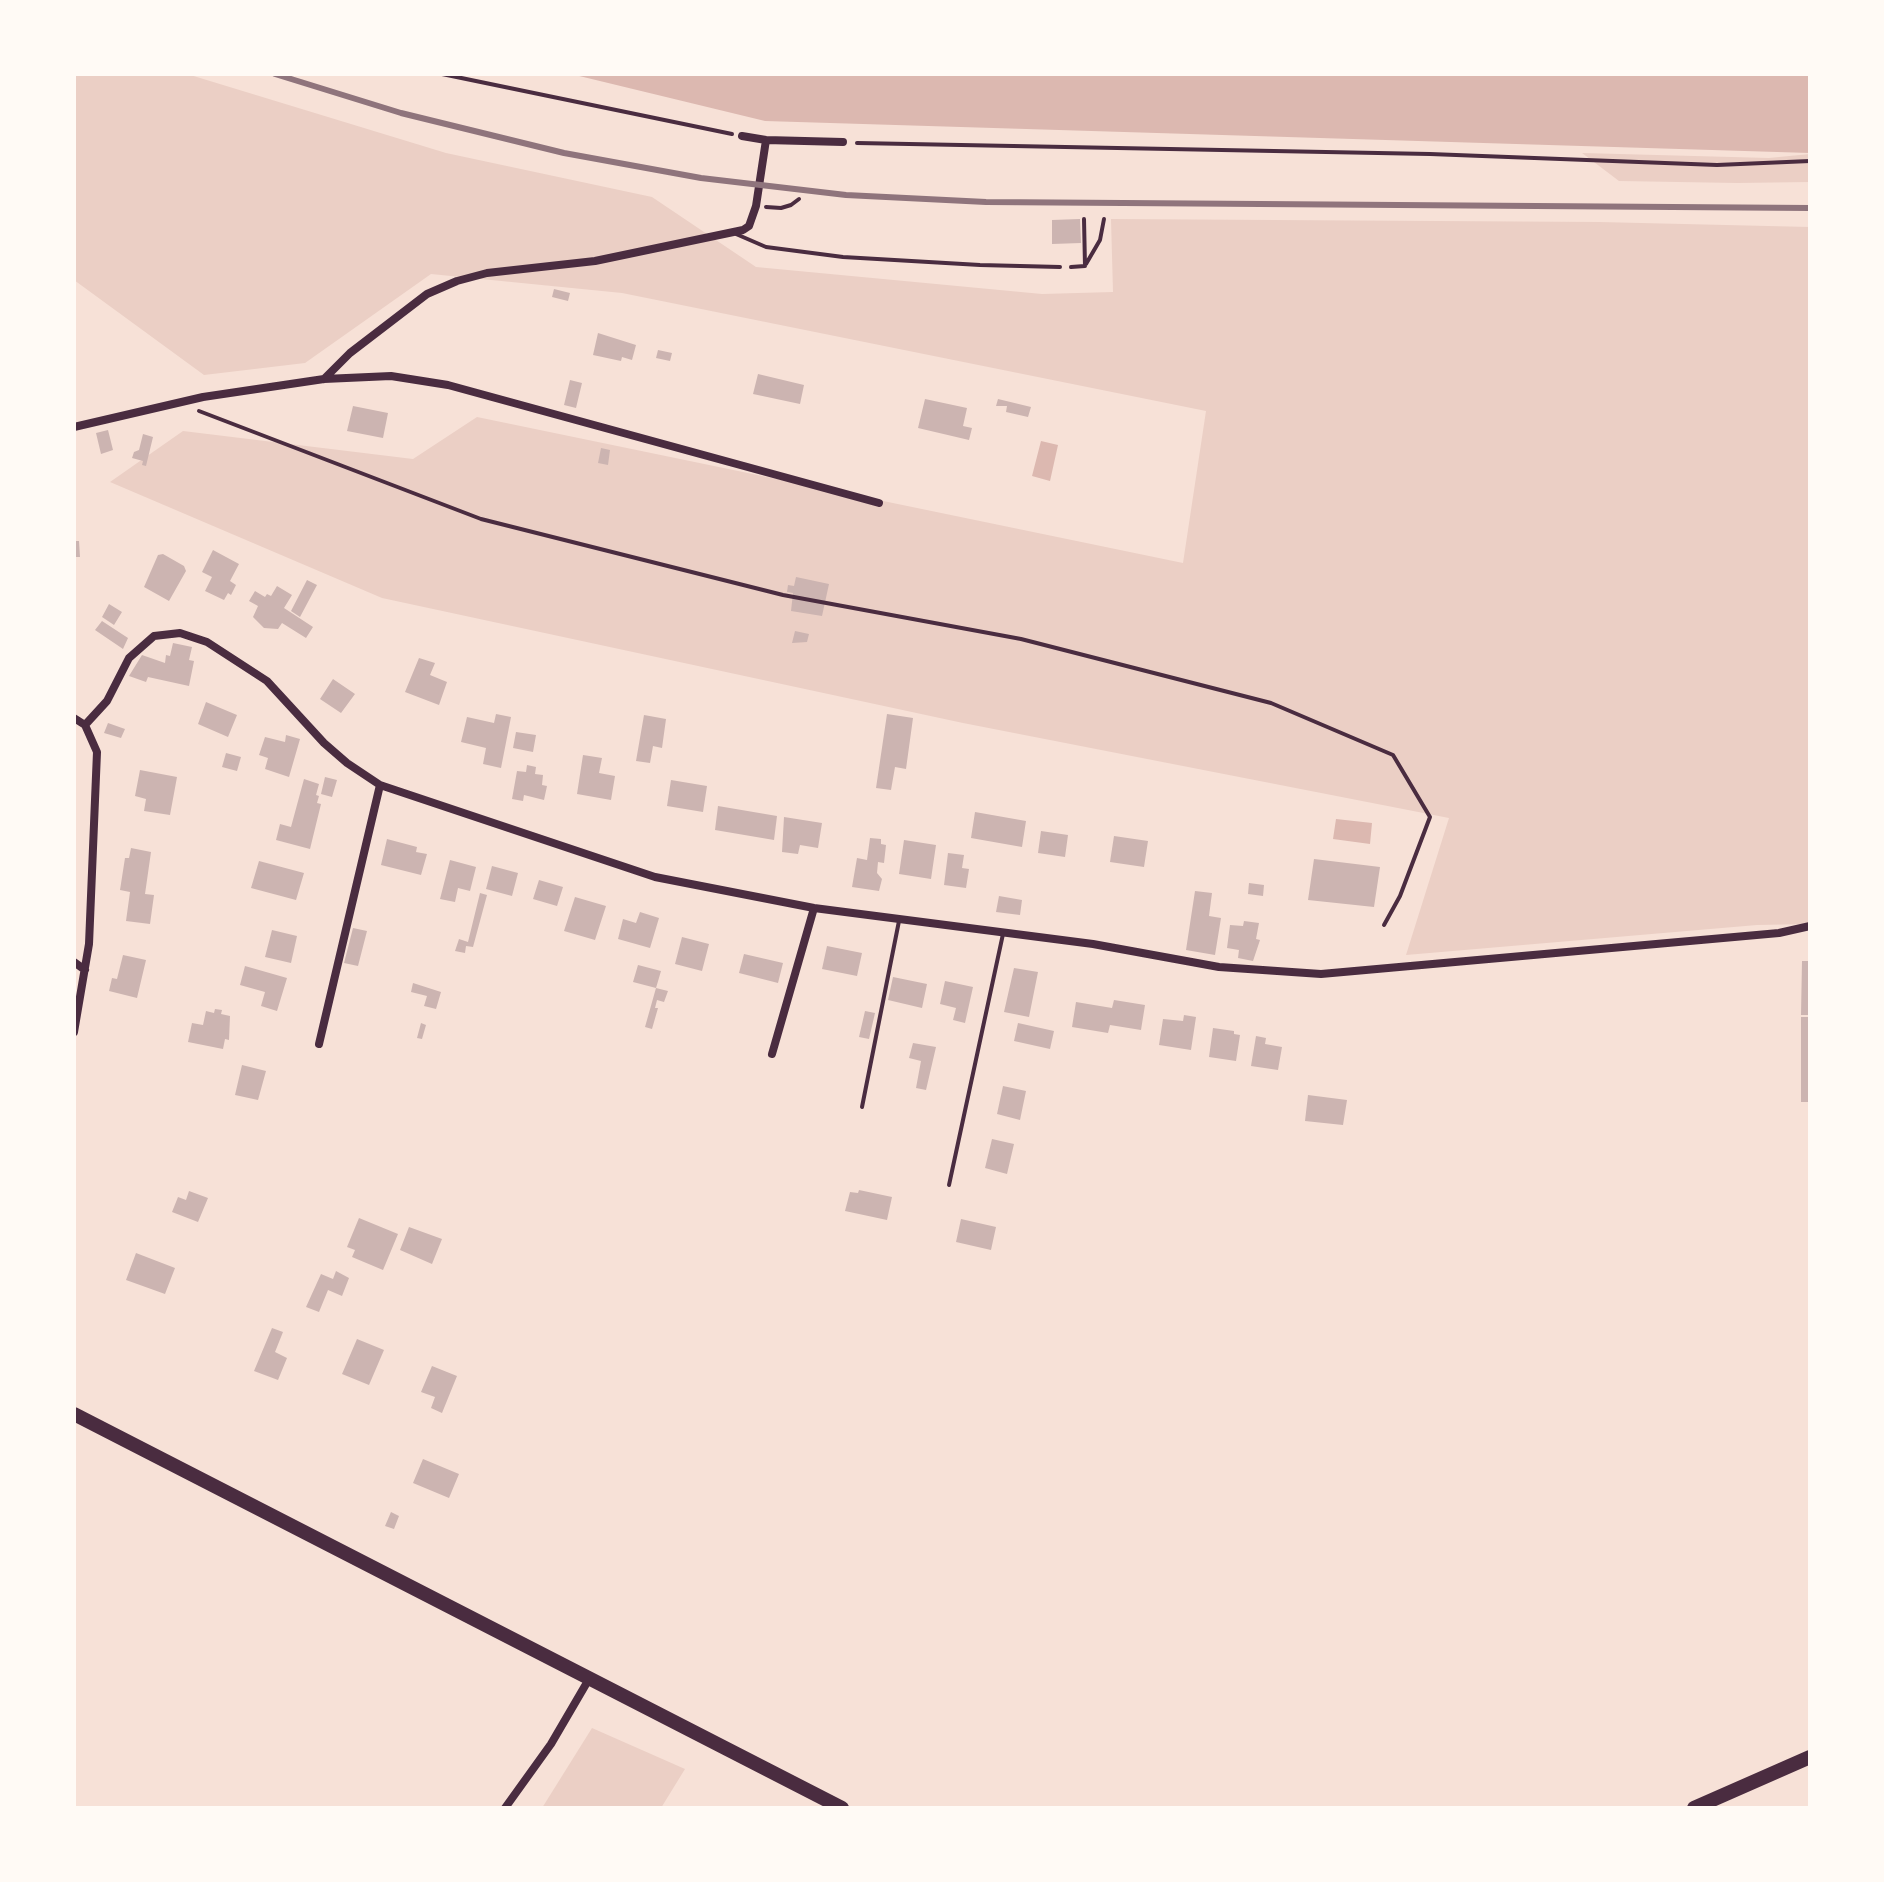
<!DOCTYPE html>
<style>
body{margin:0}
#map{position:relative;width:1884px;height:1882px;overflow:hidden;background:#f7e1d7;font-family:Helvetica,sans-serif}
canvas{display:block}
.frame{position:absolute;inset:0;border:76px solid #fffaf5;pointer-events:none}
</style>
<div id="map">
<canvas width="1884" height="1882"></canvas>
<div class="frame"></div>
</div>
<script>
const g = document.querySelector('canvas').getContext('2d');
g.lineJoin = 'round';
function fill(path, color) { g.fillStyle = color; g.fill(path, 'evenodd'); }
const toPath = rows => new Path2D(rows.map(r => 'M' + r).join(''));
function stroke(path, color, width, dash) { g.strokeStyle = color; g.lineWidth = width; g.lineCap = dash ? 'butt' : 'round'; g.setLineDash(dash || []); g.stroke(path); }
fill(toPath([
 [74,74,187,74,446,153,652,197,756,267,1042,294,1113,292,1111,219,1599,222,1810,227,1810,924,1757,925,1406,955,1449,818,963,723,382,598,110,482,183,431,413,459,477,417,1183,563,1206,411,622,293,431,274,305,363,204,375,74,280],
 [1582,153,1769,158,1810,154,1810,182,1737,183,1619,181],
 [592,1728,685,1769,661,1808,542,1808]
]), '#ebcfc5');
fill(toPath([
 [571,74,1810,74,1810,153,765,121],
 [1041,441,1058,445,1050,481,1032,476],
 [1336,819,1372,823,1370,844,1333,839]
]), '#dcb8b0');
fill(toPath([
 [1080,219,1081,243,1052,244,1052,220],
 [554,289,570,293,568,301,552,297],
 [598,333,636,345,632,360,622,357,621,361,593,355],
 [658,350,672,353,670,361,656,358],
 [758,374,804,385,800,404,753,394],
 [570,380,582,383,576,408,564,405],
 [925,399,967,408,963,426,972,428,969,440,918,428],
 [998,399,1031,407,1028,417,1006,412,1007,406,996,406],
 [353,406,388,413,383,438,347,431],
 [108,430,113,450,101,454,96,433],
 [143,434,153,437,146,466,142,465,143,461,132,458,134,452,139,450],
 [601,448,610,450,608,465,598,463],
 [74,541,79,541,80,557,74,557],
 [213,550,239,564,230,581,236,585,231,595,228,593,224,600,205,591,212,577,202,572],
 [163,554,184,566,186,571,169,601,144,587,158,555],
 [796,577,829,584,822,616,791,611,793,593,787,592,788,585,794,586],
 [307,580,317,585,300,617,291,611],
 [277,586,292,595,284,608,313,627,306,638,282,623,278,629,264,628,253,617,258,606,249,601,255,591,265,597,267,594,271,596],
 [109,604,122,612,114,625,102,617],
 [102,621,128,638,123,649,95,630],
 [795,631,809,634,807,642,792,643],
 [173,643,192,647,189,660,194,661,189,686,148,677,146,682,129,676,142,655,165,663,166,655,170,656],
 [419,658,435,663,430,675,447,682,439,705,405,692],
 [333,679,355,694,341,713,320,699],
 [206,702,237,715,228,737,198,724],
 [496,714,511,717,501,768,483,764,486,748,461,742,467,717,494,723],
 [887,714,913,718,906,769,895,767,891,790,876,788],
 [644,715,666,719,662,748,653,746,650,763,636,761],
 [108,723,125,729,121,738,104,733],
 [516,732,536,735,533,752,513,748],
 [286,735,300,739,289,777,265,769,268,758,259,755,265,737,285,742],
 [226,753,241,757,237,771,222,767],
 [583,755,602,758,599,773,615,776,611,800,577,794],
 [527,765,536,767,535,774,543,775,542,785,547,786,544,800,524,795,523,801,512,799,517,771,526,772],
 [140,770,177,777,170,815,144,811,146,799,135,796],
 [325,777,337,780,332,797,321,794],
 [304,779,319,784,316,795,319,796,317,803,321,804,310,849,276,840,280,824,291,827],
 [671,780,707,786,703,812,667,806],
 [718,806,777,816,774,840,715,830],
 [975,812,1026,821,1022,847,971,838],
 [784,817,822,823,818,848,800,845,798,854,782,852],
 [1041,831,1068,835,1065,857,1038,853],
 [1114,836,1148,841,1144,867,1110,862],
 [870,838,881,839,881,844,886,845,884,863,878,862,877,873,882,879,879,891,852,887,857,858,867,860],
 [387,839,417,847,416,852,427,854,421,875,381,865],
 [904,840,936,845,931,879,899,874],
 [131,848,151,852,145,894,154,895,150,924,126,921,130,892,120,890,125,858,129,858],
 [948,853,964,855,962,868,969,869,966,888,944,885],
 [1314,859,1380,867,1374,907,1308,900],
 [450,860,476,867,470,891,458,888,455,902,440,899],
 [259,861,304,873,296,900,251,888],
 [492,866,518,873,512,896,486,889],
 [539,880,563,887,557,906,533,899],
 [1249,883,1264,885,1263,896,1248,894],
 [1195,891,1212,893,1209,916,1221,918,1215,955,1186,950],
 [480,893,487,895,473,947,466,946,465,953,455,951,459,939,468,942],
 [999,896,1022,900,1020,915,996,912],
 [575,897,606,906,595,940,564,931],
 [640,912,659,918,650,948,618,939,623,919,636,923],
 [1244,921,1259,923,1256,939,1260,940,1253,961,1238,958,1239,950,1227,948,1230,925,1243,926],
 [353,928,367,931,358,966,344,963],
 [272,930,297,936,291,963,265,957],
 [682,937,709,944,702,971,675,964],
 [827,946,862,953,857,976,822,969],
 [744,954,783,963,778,983,739,973],
 [123,955,146,960,137,998,109,991,112,978,117,979],
 [1802,961,1810,961,1810,1015,1801,1015],
 [638,965,661,971,656,988,633,982],
 [245,966,287,978,277,1011,261,1006,265,992,240,985],
 [1014,968,1038,972,1029,1017,1004,1012],
 [893,977,927,984,922,1008,888,1000],
 [945,981,973,987,965,1023,953,1020,956,1008,940,1004],
 [413,983,441,992,436,1009,424,1006,427,996,411,992],
 [656,988,668,991,664,1002,657,1000,655,1008,658,1008,652,1029,645,1027],
 [1114,1000,1145,1005,1141,1030,1110,1025,1108,1033,1072,1027,1076,1002,1112,1008],
 [215,1009,222,1010,221,1014,230,1016,229,1040,225,1039,223,1049,188,1042,192,1023,203,1025,206,1011,214,1013],
 [865,1011,875,1013,869,1039,859,1037],
 [1184,1015,1196,1017,1191,1050,1159,1045,1163,1019,1183,1021],
 [1801,1017,1810,1017,1810,1102,1801,1102],
 [421,1023,426,1025,422,1039,417,1038],
 [1018,1023,1054,1031,1050,1049,1014,1041],
 [1213,1028,1234,1031,1234,1034,1240,1035,1236,1061,1209,1057],
 [1256,1036,1266,1038,1265,1044,1282,1047,1278,1070,1251,1066],
 [913,1043,936,1047,926,1090,916,1088,921,1061,909,1058],
 [242,1065,266,1071,258,1100,235,1095],
 [1003,1086,1026,1091,1020,1120,997,1114],
 [1308,1095,1347,1100,1343,1125,1305,1121],
 [992,1139,1014,1144,1007,1174,985,1168],
 [859,1190,892,1197,887,1220,845,1211,850,1192,858,1193],
 [189,1191,208,1198,198,1222,172,1212,178,1197,186,1200],
 [359,1218,398,1234,383,1270,352,1257,355,1250,347,1247],
 [961,1219,996,1227,991,1250,956,1242],
 [409,1227,442,1239,432,1264,400,1250],
 [136,1253,175,1268,165,1294,126,1280],
 [336,1271,349,1278,342,1296,328,1290,319,1312,306,1307,321,1274,333,1279],
 [272,1328,283,1332,275,1352,287,1358,278,1380,254,1371],
 [357,1339,384,1350,369,1385,342,1374],
 [432,1366,457,1376,442,1413,431,1408,435,1397,421,1392],
 [423,1459,459,1474,449,1498,413,1483],
 [391,1512,399,1516,394,1529,385,1526]
]), '#ccb4b1');
stroke(toPath([
 [442,74,732,134],
 [857,143,1430,154,1717,165,1810,161],
 [766,207,781,208,791,205,799,199],
 [1086,264,1100,240,1104,219],
 [1071,267,1085,266,1084,219],
 [199,411,481,519,783,595,1021,639,1271,703,1393,755,1430,817,1400,896,1384,925]
]), '#4a2c40', 4);
stroke(toPath([
 [736,234,766,247,843,257,980,265,1060,267],
 [862,1107,899,921],
 [949,1185,1003,934]
]), '#4a2c40', 4);
stroke(toPath([
 [742,136,766,140,843,142],
 [324,379,350,353,427,294,457,281,487,273,595,261,743,230,749,226,756,206,766,140],
 [74,427,203,397,324,379,391,376,448,385,879,503],
 [74,718,85,725],
 [85,725,107,701,129,658,154,636,180,633,207,642,267,681,324,743,347,763,380,785,655,877,814,908,1093,944,1219,967,1321,974,1779,933,1810,926],
 [74,962,85,970],
 [74,1032,89,944,97,752,85,725],
 [319,1044,380,785],
 [772,1054,814,908],
 [505,1808,551,1744,589,1679]
]), '#4a2c40', 8);
stroke(toPath([
 [74,1414,842,1808],
 [1694,1808,1810,1757]
]), '#4a2c40', 14);
stroke(toPath([
 [275,74,401,113,564,153,701,178,846,195,986,202,1810,208]
]), '#8f747c', 6);
</script>
